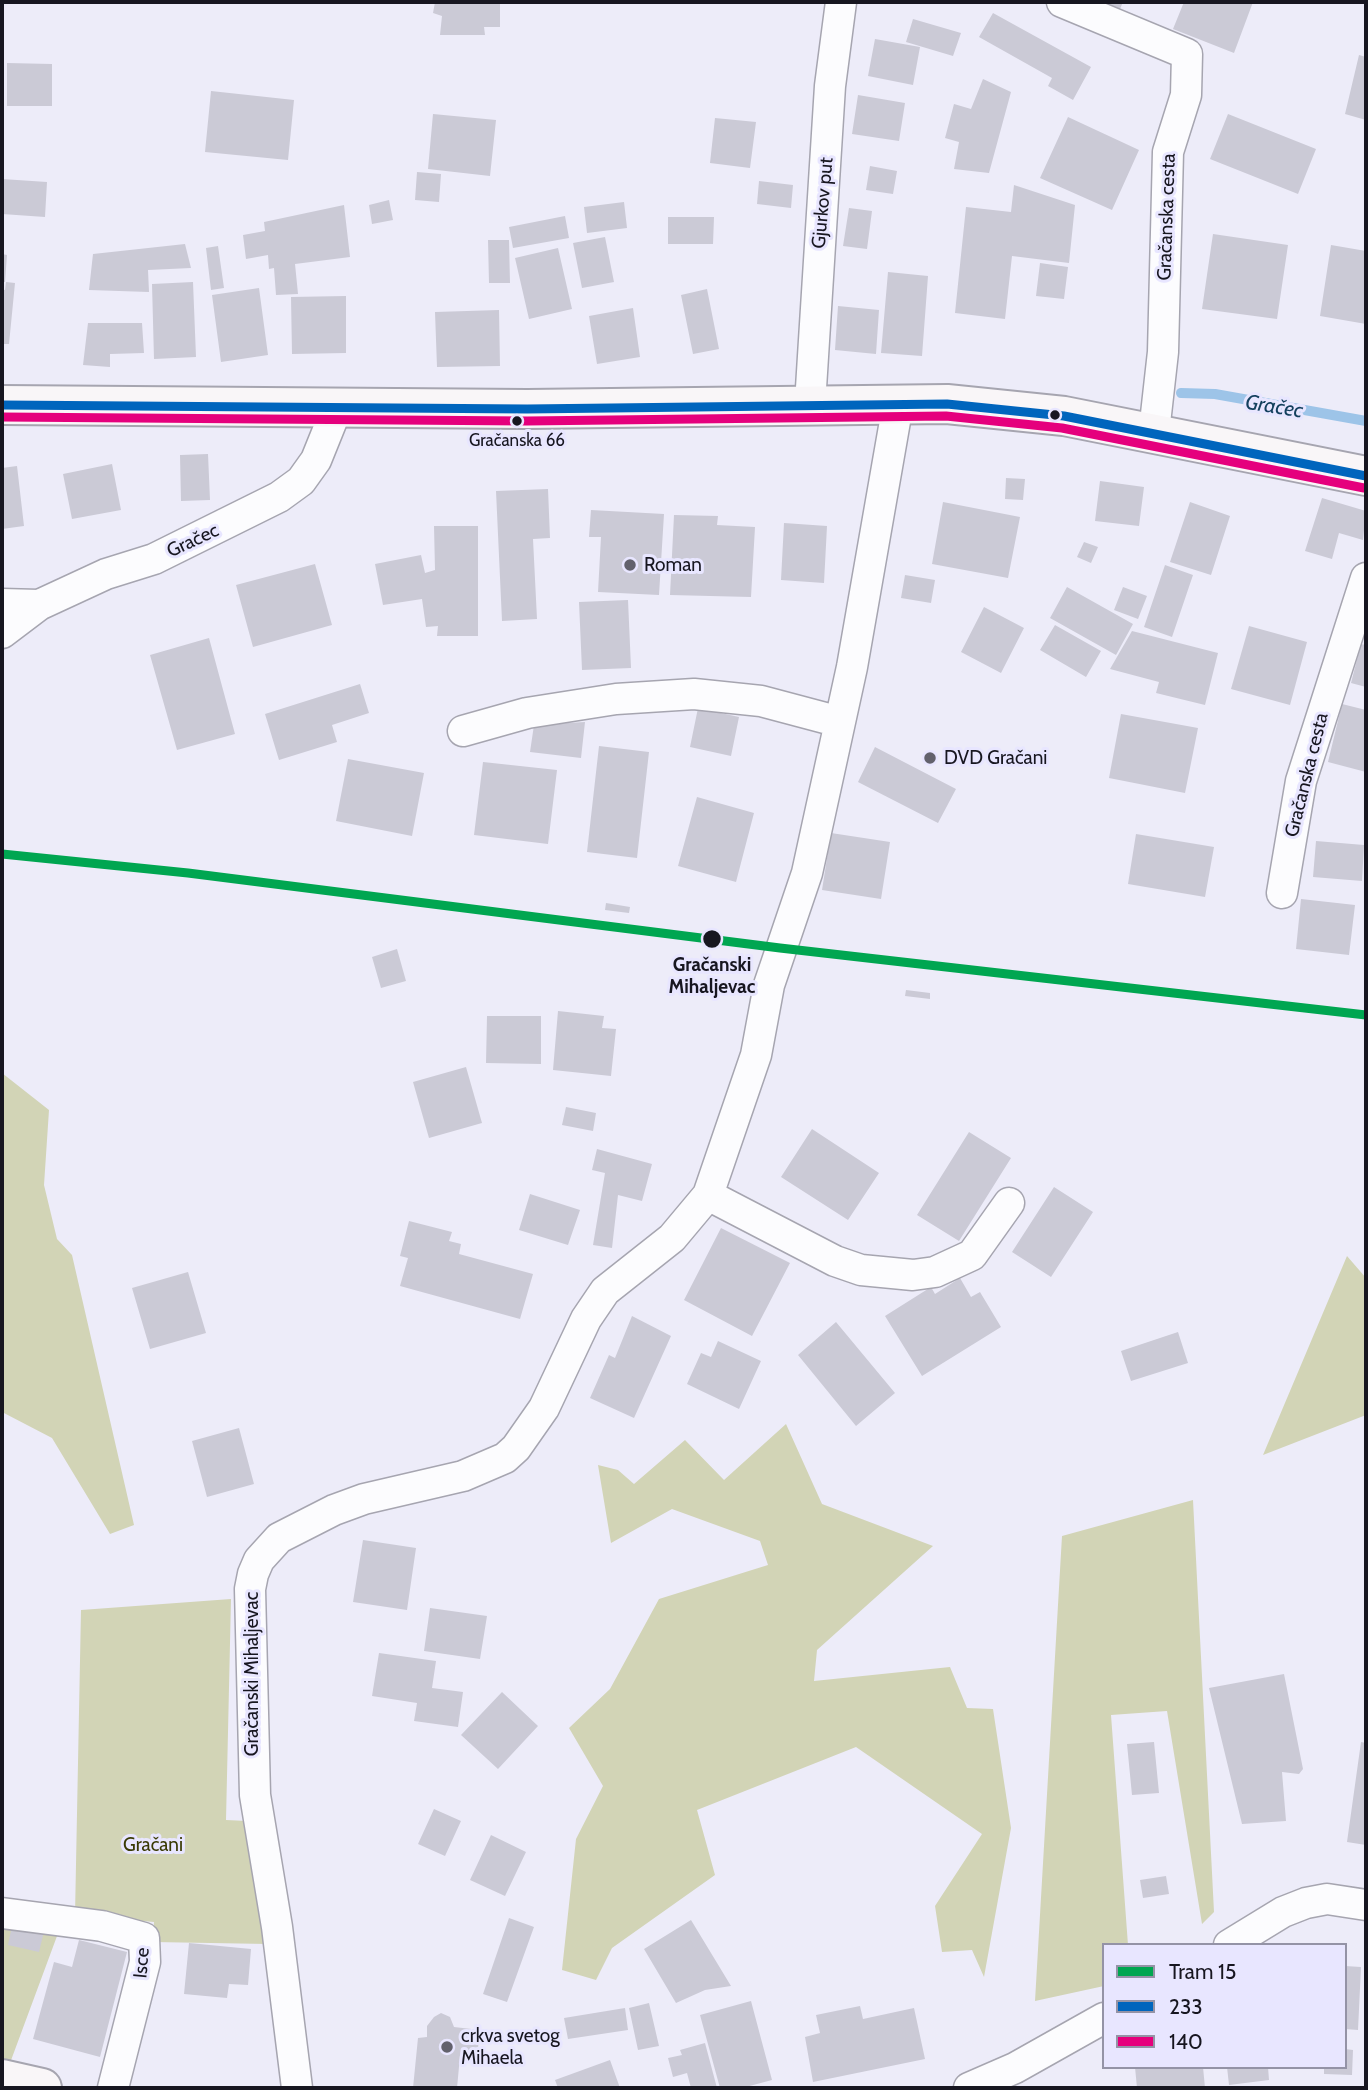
<!DOCTYPE html>
<meta charset="utf-8">
<style>
body{margin:0}
#map{position:relative;width:1368px;height:2090px;overflow:hidden;background:#edecf9;font-family:Cabin,sans-serif}
canvas{display:block}
.frame{position:absolute;inset:0;border:4px solid #171620;pointer-events:none}
.legend{position:absolute;left:1102px;top:1943px;width:245px;height:126px;box-sizing:border-box;background:#e8e6ff;border:2px solid #9493a6;margin:0;padding:9px 12px;list-style:none;font-size:21px;color:#171620}
.legend li{display:flex;align-items:center;gap:14px;height:35px}
.legend b{width:35px;border:2px solid #9493a6}
</style>
<div id="map">
<canvas width="1368" height="2090"></canvas>
<div class="frame"></div>
<ul class="legend">
<li><b style="height:9px;background:#00a651"></b>Tram 15</li>
<li><b style="height:9px;background:#0065bd"></b>233</li>
<li><b style="height:9px;background:#e5007d"></b>140</li>
</ul>
</div>
<script>
const g = document.querySelector('canvas').getContext('2d');
g.lineJoin = 'round';
function fill(path, color) { g.fillStyle = color; g.fill(path, 'evenodd'); }
const toPath = rows => new Path2D(rows.map(r => 'M' + r).join(''));
function stroke(path, color, width, dash) { g.strokeStyle = color; g.lineWidth = width; g.lineCap = dash ? 'butt' : 'round'; g.setLineDash(dash || []); g.stroke(path); }
function label(font, color, halo, rows, align = 'center') {
  g.font = font + ' Cabin,sans-serif'; g.lineWidth = 6; g.setLineDash([]); g.textBaseline = 'middle'; g.strokeStyle = halo; g.fillStyle = color; for (const [text, x, y, turn = 0] of rows) {
    g.save(); g.translate(x, y); g.rotate((+turn || 0) * Math.PI / 180); g.textAlign = isNaN(turn) ? turn : align; if (halo) g.strokeText(text, 0, 0); g.fillText(text, 0, 0); g.restore();
  }
}
fill(toPath([
 [2,1073,49,1110,44,1185,57,1239,72,1255,134,1525,110,1534,52,1438,2,1412],
 [1347,1256,1366,1278,1366,1415,1263,1455],
 [786,1424,822,1504,933,1546,817,1650,814,1681,950,1667,967,1708,993,1709,1011,1828,984,1977,972,1950,942,1952,935,1906,982,1834,856,1747,697,1810,715,1875,612,1948,596,1980,562,1970,576,1839,603,1786,569,1728,610,1689,659,1599,768,1565,760,1541,672,1509,611,1543,598,1465,618,1470,634,1484,685,1440,724,1480],
 [1193,1500,1214,1912,1202,1924,1167,1711,1111,1715,1128,1945,1104,1945,1104,1986,1035,2001,1062,1536],
 [231,1599,226,1820,247,1821,268,1944,153,1942,154,1922,75,1915,81,1610],
 [2,1927,60,1928,10,2063,2,2062]
]), '#d2d4b6');
stroke(toPath([
 [1181,393,1215,394,1366,421]
]), '#9dc4e8', 10);
fill(toPath([
 [435,2,500,2,500,27,484,27,485,35,440,35,442,16,433,13],
 [1101,2,1123,2,1120,9],
 [1184,2,1253,2,1234,53,1173,29],
 [993,13,1091,67,1073,100,1048,86,1052,78,979,37],
 [913,19,961,33,953,56,906,42],
 [875,39,920,47,913,85,868,76],
 [1359,55,1366,57,1366,120,1345,114],
 [7,63,52,64,52,106,7,106],
 [983,79,1011,92,989,173,954,169,959,142,945,138,954,104,971,109],
 [211,91,294,100,288,160,205,152],
 [858,95,905,103,899,141,852,134],
 [433,114,496,120,490,176,428,169],
 [1228,114,1316,149,1298,194,1210,159],
 [1068,117,1139,150,1112,210,1040,178],
 [715,118,756,122,750,168,710,163],
 [870,166,897,171,893,194,866,190],
 [417,172,441,174,439,202,415,200],
 [2,179,47,182,45,217,2,214],
 [759,181,793,185,791,208,757,204],
 [1014,185,1075,205,1069,263,1012,256,1005,319,955,313,966,207,1011,212],
 [389,200,393,220,372,224,369,205],
 [624,202,627,228,587,233,584,207],
 [344,205,350,257,295,264,298,294,276,295,274,268,269,269,268,255,246,259,243,235,265,231,264,222],
 [849,208,872,211,867,249,843,246],
 [565,216,569,238,513,248,509,227],
 [668,217,714,217,713,244,668,244],
 [1213,234,1288,245,1277,319,1202,309],
 [605,237,614,282,582,288,573,243],
 [488,240,509,240,510,283,489,283],
 [185,244,191,268,148,270,149,292,89,290,93,254],
 [1331,245,1366,251,1366,324,1320,316],
 [218,246,224,288,211,290,206,248],
 [558,248,572,309,529,319,515,258],
 [2,254,7,255,5,282,2,282],
 [1040,263,1068,267,1064,299,1036,296],
 [888,272,928,276,922,356,881,353],
 [6,282,15,283,9,344,2,344,2,289,5,290],
 [193,282,196,357,154,359,152,284],
 [259,288,268,355,221,362,212,295],
 [707,289,719,349,693,354,681,295],
 [346,296,346,353,292,354,291,297],
 [838,306,879,310,876,354,835,350],
 [633,308,640,357,597,364,589,316],
 [499,310,500,366,437,367,435,312],
 [88,323,142,323,144,353,110,354,110,367,83,365],
 [487,436,512,436,511,447,486,446],
 [208,454,210,500,181,501,180,455],
 [112,464,121,510,72,519,63,474],
 [17,466,24,526,2,529,2,468],
 [1006,478,1025,479,1023,500,1005,499],
 [1100,481,1144,487,1139,526,1095,521],
 [548,489,550,538,533,539,537,619,502,621,496,491],
 [1322,498,1366,511,1363,540,1339,533,1332,559,1305,551],
 [943,502,1020,517,1008,578,932,564],
 [1190,502,1230,516,1211,575,1170,562],
 [591,510,664,514,659,595,598,592,601,537,589,537],
 [674,515,718,516,717,525,755,527,751,597,670,595],
 [784,523,827,526,824,583,781,580],
 [434,526,478,526,478,636,437,636,438,626,426,627,422,599,383,605,375,564,421,555,425,573,435,570],
 [1084,542,1098,547,1091,563,1077,557],
 [315,564,332,625,253,647,236,585],
 [1165,565,1193,575,1172,637,1144,627],
 [905,575,935,580,931,603,901,598],
 [1067,587,1133,624,1116,655,1050,618],
 [1123,587,1147,596,1138,619,1114,610],
 [628,600,631,668,582,670,579,602],
 [984,607,1024,628,1001,673,961,652],
 [1055,625,1101,651,1086,677,1040,650],
 [1249,626,1307,642,1290,705,1231,689],
 [1132,631,1218,653,1205,705,1156,693,1159,682,1110,669],
 [209,638,235,734,177,750,150,655],
 [1361,644,1366,645,1366,687,1351,683],
 [360,684,369,713,332,725,337,742,279,760,265,714],
 [1342,704,1366,710,1366,772,1328,762],
 [698,708,739,717,731,756,690,747],
 [1121,714,1198,728,1185,793,1109,778],
 [585,722,581,758,530,752,534,725],
 [599,746,649,752,637,858,587,852],
 [875,747,956,789,938,823,858,782],
 [348,759,424,773,412,836,336,821],
 [483,762,557,770,548,844,474,835],
 [697,797,754,813,736,882,678,866],
 [831,833,890,842,881,899,822,890],
 [1136,834,1214,847,1205,897,1128,884],
 [1316,841,1364,845,1362,881,1313,877],
 [1301,899,1355,905,1349,955,1296,949],
 [606,903,630,907,629,913,605,910],
 [397,949,406,981,381,988,372,957],
 [906,990,930,993,930,999,905,996],
 [558,1011,604,1016,602,1028,616,1029,611,1076,553,1070],
 [487,1016,541,1016,541,1064,486,1063],
 [466,1067,482,1123,429,1138,413,1082],
 [566,1107,596,1113,593,1131,562,1125],
 [812,1129,879,1173,848,1220,781,1177],
 [969,1132,1011,1158,959,1241,917,1215],
 [597,1149,652,1164,642,1201,618,1195,612,1248,593,1245,605,1173,592,1170],
 [1054,1187,1093,1212,1051,1277,1012,1252],
 [530,1194,580,1210,568,1245,519,1230],
 [409,1221,452,1232,449,1241,461,1244,459,1254,533,1274,520,1319,400,1286,408,1258,400,1256],
 [721,1228,790,1263,752,1336,684,1300],
 [188,1272,206,1333,150,1349,132,1288],
 [960,1278,971,1297,980,1292,1001,1327,922,1376,885,1316,931,1287,935,1294],
 [632,1316,671,1336,634,1418,590,1398,609,1355,615,1358],
 [836,1322,895,1393,856,1426,798,1355],
 [1178,1332,1188,1363,1131,1381,1121,1351],
 [718,1341,761,1361,739,1409,687,1384,701,1353,711,1357],
 [239,1428,254,1484,207,1497,192,1441],
 [363,1540,416,1548,407,1610,353,1602],
 [430,1608,487,1616,480,1659,424,1651],
 [379,1653,436,1661,432,1688,463,1692,458,1727,414,1721,417,1703,372,1696],
 [1284,1674,1303,1769,1299,1774,1282,1772,1286,1821,1242,1824,1209,1688],
 [502,1692,538,1726,498,1769,461,1735],
 [1154,1742,1159,1793,1132,1795,1127,1744],
 [1361,1742,1366,1743,1366,1845,1347,1842],
 [434,1809,461,1821,445,1856,418,1844],
 [491,1835,526,1852,505,1896,470,1880],
 [1166,1876,1169,1894,1143,1898,1140,1880],
 [509,1918,534,1927,507,2002,483,1994],
 [691,1920,731,1986,705,1990,676,2003,644,1949],
 [13,1921,45,1927,39,1952,8,1945],
 [79,1940,127,1952,100,2057,33,2039,54,1962,72,1967],
 [189,1943,251,1949,248,1985,229,1984,227,1998,184,1994],
 [1345,1966,1361,1967,1358,2030,1345,2029],
 [751,2001,772,2080,742,2088,720,2088,700,2015],
 [649,2003,659,2046,638,2050,629,2008],
 [860,2006,863,2019,914,2008,925,2059,813,2082,805,2037,820,2033,816,2015],
 [625,2008,628,2030,568,2039,564,2018],
 [441,2013,450,2017,454,2027,480,2030,477,2057,460,2056,457,2088,413,2088,418,2038,427,2037,427,2026,434,2017],
 [705,2043,717,2088,691,2088,687,2073,673,2077,668,2058,682,2055,680,2050],
 [1345,2049,1353,2050,1352,2075,1324,2074,1324,2067,1345,2067],
 [610,2060,620,2088,558,2088,555,2080],
 [1135,2067,1203,2067,1205,2088,1137,2088],
 [1227,2067,1268,2067,1269,2080,1229,2085]
]), '#cbcad6');
const street = toPath([
 [1062,2,1187,54,1186,95,1168,152,1163,352,1154,432],
 [810,404,830,86,841,2],
 [2,604,39,605,106,574,154,559,279,497,301,481,316,460,337,408],
 [2,633,39,605],
 [463,731,527,713,616,699,694,694,761,701,840,722],
 [1282,893,1301,781,1366,578],
 [708,1195,835,1261,861,1270,913,1275,935,1272,972,1255,1009,1203],
 [2,1913,102,1926,144,1938,145,1962,113,2088],
 [1229,1945,1283,1912,1306,1903,1327,1899,1366,1905],
 [297,2088,277,1927,255,1795,250,1589,253,1574,259,1560,279,1538,334,1510,364,1499,463,1476,505,1458,516,1448,544,1408,586,1319,605,1291,672,1238,708,1195,756,1055,769,985,807,873,852,667,898,404],
 [969,2088,1015,2068,1104,2018]
]);
const secondary = toPath([
 [2,405,527,409,947,404,1064,416,1366,476],
 [2,2079,42,2088]
]);
stroke(street, '#a6a5b0', 33);
stroke(secondary, '#a6a5b0', 42);
stroke(street, '#fcfcfe', 30);
stroke(secondary, '#f9f6f8', 38);
stroke(toPath([
 [2,405,527,409,947,404,1064,416,1366,476]
]), '#0065bd', 9);
stroke(toPath([
 [2,417,527,421,946,416,1062,428,1364,488]
]), '#e5007d', 9);
stroke(toPath([
 [2,854,188,873,780,948,1366,1015]
]), '#00a651', 9);
for (const [x, y, r, color] of [
 [1055,415,6,"#171620"],
 [517,421,6,"#171620"],
 [630,565,7,"#62616c"],
 [930,758,7,"#62616c"],
 [712,939,10,"#171620"],
 [447,2047,7,"#62616c"]
]) { const dot = new Path2D(); dot.arc(x, y, r, 0, 2 * Math.PI); g.fillStyle = color; g.fill(dot); stroke(dot, '#e8e6ff', 2.5); }
label('17px', '#171620', '#e8e6ff', [
 ["Gračanska 66",517,441]
]);
label('19px', '#171620', '#e8e6ff', [
 ["Gjurkov put",823,203,-85],
 ["Gračanska cesta",1167,217,-88],
 ["Gračec",193,541,-25],
 ["Gračanska cesta",1307,775,-76],
 ["Gračanski Mihaljevac",252,1674,-90],
 ["Isce",142,1963,-85]
]);
label('19px', '#171620', '#e8e6ff', [
 ["Roman",644,565],
 ["DVD Gračani",944,758],
 ["crkva svetog",461,2036],
 ["Mihaela",461,2058]
], 'left');
label('bold 19px', '#171620', '#e8e6ff', [
 ["Gračanski",712,965],
 ["Mihaljevac",712,987]
]);
label('19px', '#393a04', '#e8e6ff', [
 ["Gračani",153,1845]
]);
label('italic 21px', '#14405e', '#e8e6ff', [
 ["Gračec",1274,407,9]
]);
</script>
